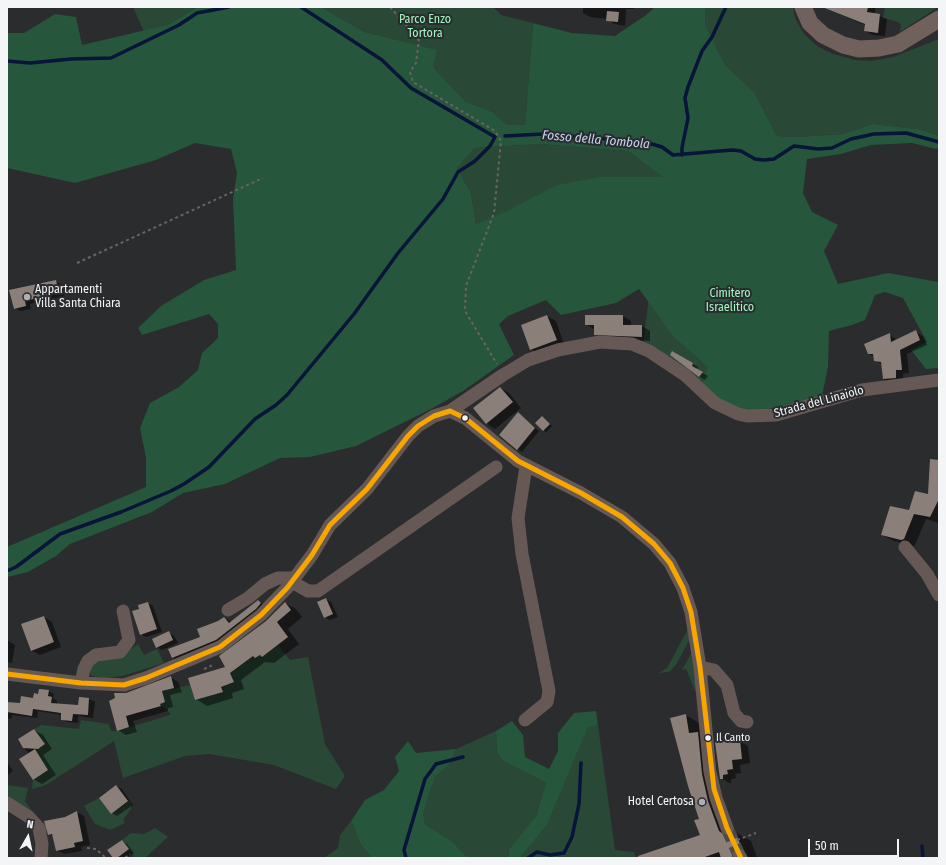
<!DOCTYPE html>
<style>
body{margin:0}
#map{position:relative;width:946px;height:865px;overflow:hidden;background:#2b2c2d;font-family:"Fira Sans Condensed",sans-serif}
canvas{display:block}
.frame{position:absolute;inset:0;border:8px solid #f4f5f6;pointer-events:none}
.north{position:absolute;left:8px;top:817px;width:40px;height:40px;-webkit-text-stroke:3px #2a2b2e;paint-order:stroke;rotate:9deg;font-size:11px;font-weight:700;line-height:16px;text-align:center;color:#f4f5f6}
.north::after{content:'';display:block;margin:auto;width:14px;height:18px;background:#f4f5f6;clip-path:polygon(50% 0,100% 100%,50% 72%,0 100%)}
.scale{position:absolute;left:808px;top:839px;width:91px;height:18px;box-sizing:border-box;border:2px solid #f4f5f6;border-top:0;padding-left:5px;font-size:12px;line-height:14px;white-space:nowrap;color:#f4f5f6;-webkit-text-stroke:3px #2a2b2e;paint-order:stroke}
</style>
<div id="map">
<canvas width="946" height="865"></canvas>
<div class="frame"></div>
<div class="north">N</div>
<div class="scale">50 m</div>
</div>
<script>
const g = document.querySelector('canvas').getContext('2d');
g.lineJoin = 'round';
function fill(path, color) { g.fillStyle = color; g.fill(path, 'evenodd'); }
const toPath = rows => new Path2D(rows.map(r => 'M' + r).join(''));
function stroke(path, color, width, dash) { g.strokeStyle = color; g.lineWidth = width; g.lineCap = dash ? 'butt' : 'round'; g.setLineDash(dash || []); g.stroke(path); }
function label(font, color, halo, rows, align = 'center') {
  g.font = font + ' "Fira Sans Condensed",sans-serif'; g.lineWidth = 4; g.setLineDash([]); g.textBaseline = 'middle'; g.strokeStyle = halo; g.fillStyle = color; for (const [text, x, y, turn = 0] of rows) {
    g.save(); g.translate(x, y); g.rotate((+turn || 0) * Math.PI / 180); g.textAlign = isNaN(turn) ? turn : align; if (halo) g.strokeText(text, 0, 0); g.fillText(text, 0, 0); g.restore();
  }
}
fill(toPath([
 [133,7,198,7,167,25,144,32],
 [321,7,493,7,501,15,533,23,525,125,507,125,493,112,465,101,433,67,436,50,365,32],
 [706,7,793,7,795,18,804,34,817,46,831,53,854,60,872,61,893,57,939,39,939,136,918,129,873,124,842,134,797,137,777,136,754,92,725,65,705,24],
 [885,7,891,8,938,7,900,32,901,25,898,22,883,18],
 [539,144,628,151,664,177,798,405,747,411,643,344,664,177,507,211,476,225,471,193,457,168,475,148],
 [690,625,690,639,676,665,669,672,658,673,667,668],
 [138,644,144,655,157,649,164,663,122,676,106,678,92,676,88,671,90,663,123,654],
 [278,645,290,660,308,657,325,744,345,776,336,789,274,765,209,754,185,756,123,778,114,741,46,785,32,789,33,780,48,770,36,750,45,744,34,729,41,725,79,729,81,720,109,724,111,731,117,731,167,716,171,714,160,704,165,702,162,691,190,685,195,700,234,682,230,673,253,656,255,658,260,655,262,657],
 [693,650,695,662,696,693,686,669,682,670],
 [598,725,615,850,634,852,636,858,520,858,547,825,588,726],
 [496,731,497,752,503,761,546,783,536,816,509,849,508,858,468,858,453,842,425,824,423,813,435,777,449,765,456,749],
 [7,785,28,788,25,801,36,816,7,798],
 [99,798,111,814,128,801,131,802,131,809,123,820,125,823,110,830,95,824,84,806],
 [351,821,361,845,372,858,324,858,338,848,340,835],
 [155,828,168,837,145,858,132,858,134,856,122,840,131,833,144,834]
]), '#2a4836');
fill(toPath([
 [198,7,321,7,365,32,437,50,433,67,465,101,493,112,507,125,525,125,533,23,572,33,615,36,646,15,655,7,706,7,705,24,725,65,754,92,777,136,797,137,842,134,873,124,918,129,939,136,939,148,936,149,912,143,871,145,841,154,807,159,803,193,812,212,838,225,824,251,838,284,888,273,939,282,939,368,926,369,911,350,927,342,903,298,885,292,875,295,865,320,852,325,829,331,828,367,822,396,798,405,747,411,732,406,713,395,702,384,708,367,673,336,639,289,616,303,561,315,546,300,508,316,499,324,514,355,463,391,431,409,356,446,310,457,280,458,225,484,183,493,152,512,70,544,56,556,28,572,7,577,7,547,146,487,146,458,140,428,150,403,179,387,198,370,202,353,218,338,218,324,209,314,142,335,138,328,161,306,204,280,236,270,233,199,237,173,231,149,195,143,156,160,75,183,7,168,7,33,24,33,55,14,76,17,82,45,167,25],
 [539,144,628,151,663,177,600,177,557,185,507,211,476,224,471,193,457,168,475,148],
 [596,711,598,725,588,727,547,825,520,858,508,858,509,849,536,816,546,783,503,761,497,752,496,731,512,721,523,735,525,757,549,769,558,751,558,733,574,713],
 [408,741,416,753,456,749,449,765,435,777,423,813,425,824,453,842,468,858,372,858,361,845,351,821,365,800,384,790,399,771,395,757]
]), '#26563b');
fill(toPath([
 [583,7,634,7,634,9,626,9,625,26,614,24,607,19,590,17,583,13],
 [822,7,876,7,874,14,887,19,885,36,872,35,865,30,865,25],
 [55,281,61,284,64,296,30,304,31,309,20,311,15,308,11,291],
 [547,316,556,321,564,344,539,354,531,349],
 [623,316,631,321,631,326,642,326,650,331,650,341,603,339,595,334,594,329,586,324],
 [916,332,923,336,927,345,907,354,909,373,903,374,903,381,891,383,883,379,882,364,875,360,874,357,869,354,890,335,897,340],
 [672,352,698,367,697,370,708,376,705,380,700,377,671,355],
 [500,388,509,393,521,408,495,429,487,424,474,408],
 [518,413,539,431,522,452,517,449],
 [542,417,552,426,546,432,543,430],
 [939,461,939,523,926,519,915,545,913,546,894,541,882,535,929,495],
 [326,599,331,602,338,617,330,620,325,617],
 [258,601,267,606,264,614,181,663,173,658,170,650,201,638,224,618,232,622],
 [148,603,153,606,162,632,146,637,141,634,141,609],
 [285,603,296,609,302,617,288,629,299,644,274,663,265,662,241,680,244,689,232,693,233,698,207,706,196,699],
 [44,617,52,622,61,647,40,655,31,650],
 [169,633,174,636,178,643,162,650,157,647],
 [7,640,15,645,12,663,7,662],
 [170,677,178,682,182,692,170,695,173,707,168,708,168,711,133,721,137,732,126,735,118,730,127,694],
 [49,691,54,694,53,698,57,701,57,704,79,706,80,698,89,699,95,702,93,718,78,716,78,723,67,722,62,719,62,715,38,711,37,718,12,715,11,719,7,718,7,703,21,705],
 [686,715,702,725,704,736,714,742,718,784,724,811,733,834,735,832,751,841,757,857,637,858,701,836],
 [34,730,43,735,52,749,43,755,56,775,42,784,33,779,29,754,19,740],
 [739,741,748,746,750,763,740,765,741,773,735,774,736,778,731,779,731,783,729,783,721,778],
 [7,762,13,771,7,776],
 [116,786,122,789,133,805,117,816,112,813],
 [76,812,84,816,90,845,81,847,82,851,64,854,56,850,54,837,49,834,65,818],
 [122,841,127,844,134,853,126,858,114,858]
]), '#0007');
stroke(toPath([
 [7,61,30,63,71,59,111,58,179,25,197,13,229,7],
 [505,136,543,134,645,142,662,147,673,155,732,150,741,151,755,159,764,160,774,159,794,146,818,149,832,148,851,139,874,134,906,133,939,142],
 [682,155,682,148,688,118,685,98,688,87,702,51,712,37,726,7],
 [7,571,16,567,60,534,121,512,171,491,184,484,209,467,255,419,276,405,287,395,354,314,398,253,443,199,458,172,475,161,490,146,495,137,411,88,382,60,301,7],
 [922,846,923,858],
 [406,858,404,850,425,779,436,764,463,757],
 [528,858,537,852,550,855,564,853,572,837,579,804,581,763]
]), '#081439', 3.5);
fill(toPath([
 [822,7,868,7,867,12,880,14,878,33,864,31,865,24],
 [607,11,619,12,618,22,606,21],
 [56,280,59,293,25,301,26,306,14,309,9,290],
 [547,315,557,340,530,350,521,325],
 [585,315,623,315,623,325,642,325,642,337,594,335,594,325,585,325],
 [916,330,920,340,900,350,902,370,896,370,896,378,883,379,881,362,874,361,873,354,868,354,864,344,890,333,891,342],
 [672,351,693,363,692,366,703,372,699,377,670,355],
 [500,387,513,402,486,424,473,408],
 [518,412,535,428,517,450,499,435],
 [542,416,550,424,543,431,535,423],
 [930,459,939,460,939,499,930,517,914,514,904,539,901,540,881,535,890,506,909,510,915,491,928,494],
 [326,598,333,614,324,618,317,602],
 [258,600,261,603,256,609,216,640,172,658,168,649,200,637,197,629,218,621,224,617,229,623],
 [148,602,157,629,140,635,132,611,139,609,138,605],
 [285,602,291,610,277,622,288,637,262,657,260,655,255,658,253,656,230,673,234,682,221,687,223,692,195,700,188,678,225,667,219,656,266,621],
 [44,616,54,642,31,651,21,624],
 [169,631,173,640,156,648,152,639],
 [171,676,174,688,162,691,165,702,160,704,161,706,126,716,129,727,117,731,109,701,115,698,114,693,126,693],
 [39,689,49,690,48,696,52,697,51,703,78,705,79,697,89,698,88,715,73,714,72,721,61,720,61,713,33,709,32,716,7,712,7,702,20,703,21,696,33,698,34,693,38,694],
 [686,714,689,733,698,732,702,774,708,801,719,831,726,836,730,835,734,830,742,848,734,849,732,852,732,858,721,858,719,852,702,858,638,858,638,856,700,835,694,820,699,819,688,786,670,718],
 [34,729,45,744,38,749,23,748,18,739],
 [740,740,742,759,732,760,733,769,727,770,728,774,723,775,723,779,720,779,715,742],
 [35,749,48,770,33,780,19,759],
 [116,785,128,801,111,814,99,798],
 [77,811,83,841,74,843,75,847,56,851,52,834,48,835,44,821,65,817],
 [122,840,129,849,117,858,113,858,107,850]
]), '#8a7f79');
stroke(toPath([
 [727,828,739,855]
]), '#494a4b', 13, [13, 6]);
stroke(toPath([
 [390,7,419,40,416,63,410,72,413,82,495,131,501,141,494,213,466,286,465,311,497,364],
 [77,263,263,178],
 [204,669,211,666,209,664],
 [737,840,756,833],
 [87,848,96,849,106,858],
 [125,858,130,854]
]), '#6b6361', 2, [3, 3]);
stroke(toPath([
 [450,411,503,375,528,360,558,350,600,342,632,344,649,351,685,375,715,403,738,414,747,416,776,415,862,390,939,380],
 [905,547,927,574,939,595],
 [292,582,308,591,318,591,496,467],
 [228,610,248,598,265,584,278,578,295,578],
 [700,667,714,670,727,685,734,713,741,721,747,722],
 [7,674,81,683,124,685,146,678,220,647,261,615,287,588,312,555,330,525,367,489,408,436,418,426,434,416,450,411,465,418,518,461,581,493,622,517,654,544,670,563,683,588,691,612,700,667,710,772,716,798,727,828],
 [81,683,84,669,88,661,96,655,120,652,129,640,123,611],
 [525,720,547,702,549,691,522,554,518,518,526,466],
 [7,803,29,817,39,828,42,844,41,858],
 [739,855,741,858]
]), '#665955', 13);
stroke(toPath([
 [803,7,810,23,823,35,843,45,859,49,879,48,898,44,939,19]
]), '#71615c', 17);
stroke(toPath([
 [7,674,81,683,124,685,146,678,220,647,261,615,287,588,312,555,330,525,367,489,408,436,418,426,434,416,450,411,465,418,518,461,581,493,622,517,654,544,670,563,683,588,691,612,700,667,714,789,727,828,741,858]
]), '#f7a600', 5);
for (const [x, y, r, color] of [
 [27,297,4,"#aeafb0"],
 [465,418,3.5,"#f4f5f6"],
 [708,738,3.5,"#f4f5f6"],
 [702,802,4,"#aeafb0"]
]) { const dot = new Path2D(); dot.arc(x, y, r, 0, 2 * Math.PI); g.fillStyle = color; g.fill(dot); stroke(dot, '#2a2b2e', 1.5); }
label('11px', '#f4f5f6', '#2a2b2e', [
 ["Il Canto",716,738]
], 'left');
label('12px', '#a2f6c0', '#2a2b2e', [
 ["Parco Enzo",425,20],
 ["Tortora",425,34],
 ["Cimitero",730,294],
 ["Israelitico",730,308]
]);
label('12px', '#f4f5f6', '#2a2b2e', [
 ["Appartamenti",35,290],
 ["Villa Santa Chiara",35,304],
 ["Hotel Certosa",694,802,"right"]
], 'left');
label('12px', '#f4f5f6', '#2a2b2e', [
 ["Strada del Linaiolo",819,402,-15]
]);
label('italic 13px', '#c7d6f4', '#2a2b2e', [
 ["Fosso della Tombola",596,140,5]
]);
</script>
